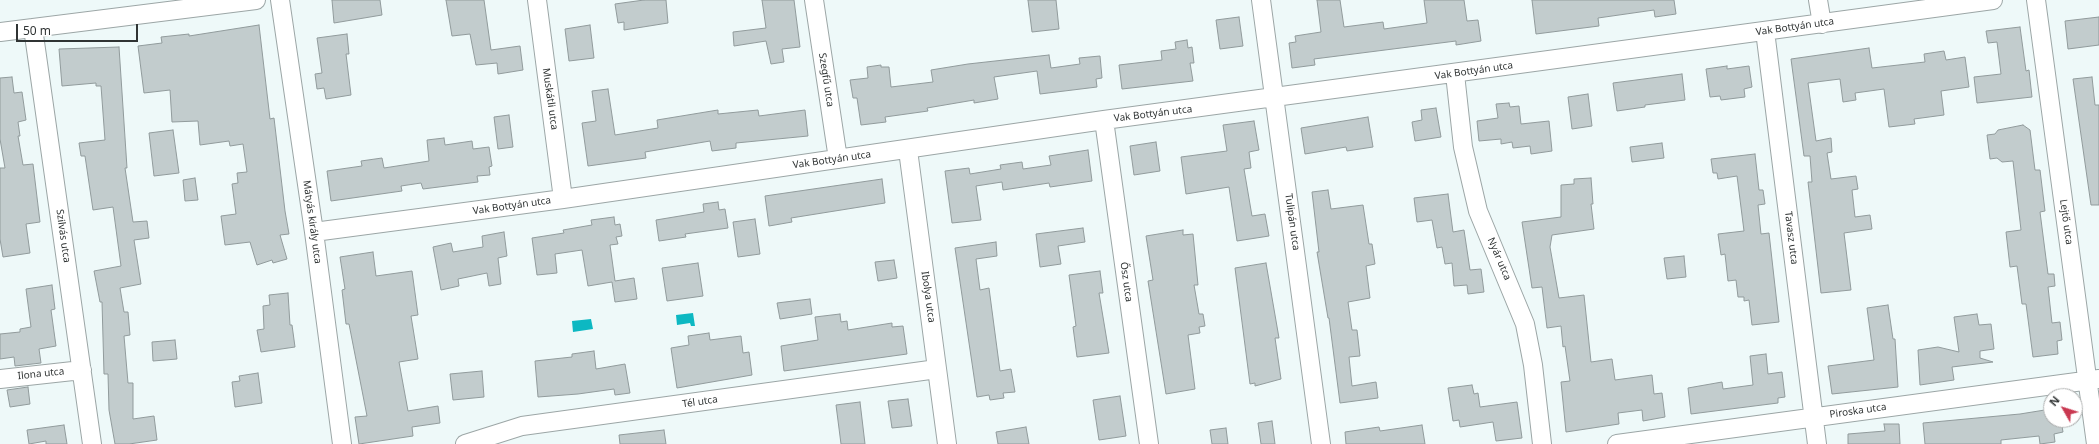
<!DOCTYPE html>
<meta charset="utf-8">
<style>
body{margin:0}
#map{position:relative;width:2099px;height:444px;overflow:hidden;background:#eef9f9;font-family:"Noto Sans",sans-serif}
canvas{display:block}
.north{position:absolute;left:2043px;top:388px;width:40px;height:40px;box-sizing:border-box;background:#fff;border:1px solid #acaeae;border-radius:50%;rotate:309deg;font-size:11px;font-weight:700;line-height:16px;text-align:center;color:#303434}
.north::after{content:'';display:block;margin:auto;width:14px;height:18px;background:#c93851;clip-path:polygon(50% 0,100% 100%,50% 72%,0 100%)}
.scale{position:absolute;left:16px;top:24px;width:122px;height:18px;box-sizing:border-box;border:2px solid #303434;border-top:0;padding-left:5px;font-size:12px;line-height:14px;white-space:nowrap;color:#303434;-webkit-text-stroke:3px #fff;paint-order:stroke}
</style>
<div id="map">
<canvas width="2099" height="444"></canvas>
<div class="north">N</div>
<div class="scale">50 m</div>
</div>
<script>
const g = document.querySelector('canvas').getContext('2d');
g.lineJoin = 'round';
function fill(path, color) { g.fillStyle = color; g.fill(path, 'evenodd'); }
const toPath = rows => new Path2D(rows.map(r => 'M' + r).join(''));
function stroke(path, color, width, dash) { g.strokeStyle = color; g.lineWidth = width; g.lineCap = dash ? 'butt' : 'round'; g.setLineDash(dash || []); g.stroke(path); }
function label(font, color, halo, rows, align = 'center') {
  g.font = font + ' "Noto Sans",sans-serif'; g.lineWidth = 3; g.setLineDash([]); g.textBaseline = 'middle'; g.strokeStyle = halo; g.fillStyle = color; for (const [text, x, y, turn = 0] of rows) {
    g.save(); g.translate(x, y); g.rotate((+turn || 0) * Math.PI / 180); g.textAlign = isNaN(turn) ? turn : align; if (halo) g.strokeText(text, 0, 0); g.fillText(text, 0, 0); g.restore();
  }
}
fill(toPath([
 [693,313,695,326,691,326,690,323,677,325,676,315],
 [591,319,593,329,573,332,572,321]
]), '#0db8c2');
const building = toPath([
 [332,0,380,0,382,15,334,23,332,0],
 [446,0,484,0,491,50,520,46,523,70,498,74,497,63,476,65,470,34,452,36,446,0],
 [644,0,666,0,668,23,624,30,624,22,618,23,615,4,644,0],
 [762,0,794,0,800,47,782,49,784,62,771,64,766,41,734,46,733,32,766,28,762,0],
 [1028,0,1056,0,1059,29,1032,32,1028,0],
 [1317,0,1340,0,1344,27,1383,22,1384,29,1427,23,1424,0,1464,0,1467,21,1478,20,1481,41,1456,45,1456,41,1314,59,1315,65,1292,68,1289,43,1296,42,1295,36,1321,32,1317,0],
 [1532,0,1674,0,1676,14,1655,17,1654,10,1598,18,1599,26,1536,34,1532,0],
 [1239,17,1243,46,1220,49,1216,20,1239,17],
 [2099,17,2099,45,2068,49,2065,21,2099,17],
 [259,25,270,119,274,118,285,211,289,234,280,235,287,259,273,263,272,260,257,265,250,242,225,245,221,216,236,214,232,184,238,183,237,173,247,172,243,144,230,146,229,141,200,145,198,121,172,122,170,90,144,93,138,46,162,43,161,37,189,34,189,36,259,25],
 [590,25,594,58,569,61,565,29,590,25],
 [2020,27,2026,71,2029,70,2032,97,1977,103,1974,77,2001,74,1997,42,1988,43,1986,31,2020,27],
 [347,34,349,54,346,54,351,95,326,99,324,88,317,89,315,74,322,73,317,38,347,34],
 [1187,40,1188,48,1192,47,1194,63,1190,63,1193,81,1122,89,1119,65,1162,60,1161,51,1176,49,1175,42,1187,40],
 [119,47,127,168,125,168,133,222,147,221,149,238,134,240,141,284,120,288,124,312,128,312,130,335,124,336,128,383,133,383,133,419,154,416,157,440,129,444,115,444,109,410,108,374,104,374,102,302,100,302,94,271,121,266,113,207,93,210,85,156,81,156,79,143,105,140,101,86,96,86,96,83,62,86,59,49,119,47],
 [1869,48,1872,68,1925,62,1924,54,1944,51,1946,60,1965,57,1969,87,1941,91,1944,115,1914,119,1915,124,1889,127,1884,89,1855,93,1856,100,1843,102,1840,79,1808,83,1816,141,1831,138,1832,152,1827,153,1831,179,1856,176,1858,189,1852,190,1855,217,1870,215,1872,229,1844,233,1851,290,1821,293,1808,182,1812,182,1810,156,1804,156,1791,59,1869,48],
 [1049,55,1051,68,1080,64,1079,58,1100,56,1102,78,1096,79,1097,87,1040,94,1037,71,994,77,998,99,974,103,974,100,927,108,928,111,885,117,886,122,861,125,857,98,853,98,850,80,868,78,867,67,881,65,881,67,889,67,891,87,933,82,931,70,968,64,1049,55],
 [1727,66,1727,69,1749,66,1752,87,1744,89,1745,97,1721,100,1720,96,1710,97,1706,69,1727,66],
 [1682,74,1685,100,1645,105,1645,107,1617,111,1613,83,1682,74],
 [12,77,14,93,22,92,26,120,18,122,20,136,18,136,23,165,33,164,40,222,26,224,30,253,3,257,0,239,0,168,5,168,0,139,0,78,12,77],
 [2092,77,2095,105,2099,105,2099,205,2091,205,2073,79,2092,77],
 [608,89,615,135,658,128,657,120,718,110,718,114,758,110,759,116,805,110,808,136,736,143,736,148,712,151,710,141,645,152,646,158,588,166,582,123,596,121,592,91,608,89],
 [1588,94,1592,126,1572,129,1568,97,1588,94],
 [1509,103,1510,107,1519,106,1521,124,1549,121,1552,151,1531,154,1530,146,1513,148,1512,142,1501,144,1501,139,1479,141,1477,121,1498,118,1496,104,1509,103],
 [1436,108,1441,137,1415,141,1412,122,1422,120,1421,110,1436,108],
 [509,115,513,147,498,149,494,117,509,115],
 [1368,117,1373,147,1347,151,1346,147,1305,154,1301,128,1368,117],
 [1254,121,1259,150,1249,152,1251,168,1244,169,1252,216,1265,214,1269,236,1237,241,1229,187,1186,194,1181,157,1227,151,1223,125,1254,121],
 [2023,125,2030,130,2035,170,2040,170,2045,211,2040,212,2048,274,2054,274,2055,286,2048,287,2052,323,2060,322,2062,340,2057,341,2058,354,2033,357,2026,304,2022,304,2017,266,2010,267,2006,232,2021,230,2013,161,2002,162,1997,158,1990,159,1987,135,1995,134,1998,130,2023,125],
 [173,130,179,173,154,176,149,133,173,130],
 [444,138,445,145,472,141,473,149,489,147,492,166,489,167,490,175,477,176,478,182,423,189,421,183,401,186,402,191,331,201,327,171,362,166,361,161,382,158,384,168,429,161,427,140,444,138],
 [1156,142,1160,171,1134,175,1130,146,1156,142],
 [1662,143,1664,158,1632,162,1630,147,1662,143],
 [1088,150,1092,181,1050,187,1049,183,1003,190,1002,182,976,186,981,220,952,223,945,171,969,168,970,174,1001,169,1000,165,1022,162,1023,169,1051,165,1049,156,1088,150],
 [1755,154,1759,190,1763,190,1765,204,1758,205,1761,234,1769,233,1779,322,1752,325,1749,300,1744,301,1744,297,1738,297,1736,280,1728,281,1725,254,1721,255,1718,234,1744,231,1737,176,1718,179,1717,173,1713,173,1711,159,1755,154],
 [195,178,198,200,185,201,183,180,195,178],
 [1591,178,1593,204,1591,204,1594,229,1552,235,1550,247,1559,298,1584,295,1591,362,1612,359,1615,380,1652,375,1654,394,1662,393,1665,417,1643,421,1642,410,1618,413,1619,424,1566,432,1561,382,1570,381,1565,346,1563,347,1561,326,1547,328,1542,287,1532,288,1522,222,1561,217,1561,185,1574,184,1574,179,1591,178],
 [882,179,885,203,791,218,792,222,769,226,765,196,882,179],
 [1328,190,1331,209,1363,205,1369,244,1372,244,1375,264,1366,266,1370,298,1348,302,1352,330,1357,330,1360,356,1349,357,1352,386,1376,382,1378,398,1340,403,1329,318,1328,318,1317,252,1319,252,1312,192,1328,190],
 [1448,194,1453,232,1464,230,1470,270,1481,269,1484,292,1468,294,1467,285,1454,286,1452,263,1445,264,1442,247,1437,248,1432,220,1417,222,1414,198,1448,194],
 [718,202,719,210,725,209,728,228,685,234,686,237,659,241,656,220,704,212,703,204,718,202],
 [614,217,615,225,620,224,622,236,616,237,618,244,610,245,615,281,634,278,637,299,615,302,612,282,588,286,582,250,555,254,557,273,537,275,532,238,564,233,563,230,592,225,591,220,614,217],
 [755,219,760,254,738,257,733,222,755,219],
 [1083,228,1085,242,1058,246,1061,264,1040,267,1036,234,1083,228],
 [1183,230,1183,235,1193,234,1198,285,1194,285,1199,314,1203,314,1205,326,1199,327,1200,333,1188,335,1195,389,1166,394,1148,281,1153,280,1146,236,1183,230],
 [504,232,507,256,498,258,501,284,489,286,487,273,458,279,459,286,441,290,433,247,451,243,453,252,483,247,482,236,504,232],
 [996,242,997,256,976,259,980,290,989,288,1000,371,1011,369,1015,392,1003,393,1004,398,990,400,989,395,977,397,955,248,996,242],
 [373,252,376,276,412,271,418,315,411,316,418,359,399,362,408,411,438,406,440,423,412,427,413,436,359,444,355,417,367,416,349,324,346,324,342,290,345,289,340,257,373,252],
 [1684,256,1686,277,1667,279,1664,258,1684,256],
 [894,260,897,278,878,281,875,262,894,260],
 [698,263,703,296,667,301,662,268,698,263],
 [1266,263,1279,338,1275,338,1281,379,1255,386,1255,383,1250,384,1235,268,1266,263],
 [1100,271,1103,293,1099,293,1109,353,1077,357,1073,327,1076,326,1069,275,1100,271],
 [52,285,55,309,51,310,56,346,39,349,41,363,15,366,14,357,0,359,0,334,20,332,20,329,31,327,26,289,52,285],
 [288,293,290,325,292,325,295,347,261,352,257,330,264,329,263,306,270,305,269,295,288,293],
 [810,299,812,314,780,319,777,303,810,299],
 [1888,305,1893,339,1895,339,1898,387,1832,394,1828,366,1874,360,1867,308,1888,305],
 [840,314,841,322,847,321,848,330,892,323,892,327,903,326,907,354,784,371,781,346,818,340,815,317,840,314],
 [1977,314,1979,325,1991,324,1994,349,1980,351,1980,358,1993,362,1952,367,1954,380,1920,385,1918,350,1938,347,1959,352,1954,317,1977,314],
 [709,333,710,340,741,336,743,353,749,352,752,375,677,388,671,348,689,345,688,336,709,333],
 [175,340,177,359,153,361,152,342,175,340],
 [594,351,596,369,625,364,630,393,615,395,614,389,578,394,538,397,535,361,572,357,572,354,594,351],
 [1766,354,1768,374,1782,372,1785,397,1778,398,1778,403,1691,414,1688,388,1722,382,1723,389,1753,385,1750,356,1766,354],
 [482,371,484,397,453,400,450,374,482,371],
 [258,373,262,403,235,407,232,382,240,381,239,376,258,373],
 [1472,385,1474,394,1478,393,1480,407,1517,402,1522,438,1496,441,1493,422,1460,427,1459,420,1453,421,1448,388,1472,385],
 [28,387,30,404,10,407,7,390,28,387],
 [1120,396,1126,436,1099,440,1093,400,1120,396],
 [908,399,912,426,892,428,888,401,908,399],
 [860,402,865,444,841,444,836,405,860,402],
 [2051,409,2051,420,2061,420,2063,432,2054,434,2055,442,2040,444,2039,436,2001,440,2001,444,1925,444,1923,423,2020,414,2051,409],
 [1272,421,1275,444,1261,444,1258,423,1272,421],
 [1884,424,1899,424,1900,444,1848,444,1848,434,1885,431,1884,424],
 [64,425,67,444,46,444,46,441,29,444,27,430,64,425],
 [1422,425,1425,444,1346,444,1345,432,1379,427,1380,431,1422,425],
 [1026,427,1029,444,998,444,996,432,1026,427],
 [1226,428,1228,444,1212,444,1210,430,1226,428],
 [664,430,666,444,620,444,619,435,664,430]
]);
fill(building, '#c2cccd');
stroke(building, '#919b9c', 1);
const street = toPath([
 [280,0,314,232,342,444],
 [537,0,563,199],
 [814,0,838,159],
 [1261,0,1321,444],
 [1818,0,1822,24],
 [2036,0,2096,444],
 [33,28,92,444],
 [1765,31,1817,444],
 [0,32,256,0],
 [1455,74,1463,147,1478,211,1525,324,1533,365,1542,444],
 [1104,120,1149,444],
 [908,150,947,444],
 [314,232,563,199,1104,120,1993,0],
 [0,379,82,370],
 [465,444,522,426,937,369],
 [1617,444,2099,379]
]);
stroke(street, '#9ca6a6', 20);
stroke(street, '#fff', 18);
label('10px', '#303434', '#fff', [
 ["Vak Bottyán utca",1795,27,-8],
 ["Vak Bottyán utca",1474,71,-8],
 ["Szegfű utca",826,80,81],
 ["Muskátli utca",550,99,82],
 ["Vak Bottyán utca",1153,114,-7],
 ["Vak Bottyán utca",832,160,-8],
 ["Vak Bottyán utca",512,206,-8],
 ["Mátyás király utca",312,222,82],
 ["Tulipán utca",1292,222,82],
 ["Lejtő utca",2066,222,82],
 ["Szilvás utca",63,236,82],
 ["Tavasz utca",1791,238,83],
 ["Nyár utca",1499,259,67],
 ["Ősz utca",1126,282,82],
 ["Ibolya utca",928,297,82],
 ["Ilona utca",41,374,-6],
 ["Tél utca",700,402,-8],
 ["Piroska utca",1858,411,-8]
]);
</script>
